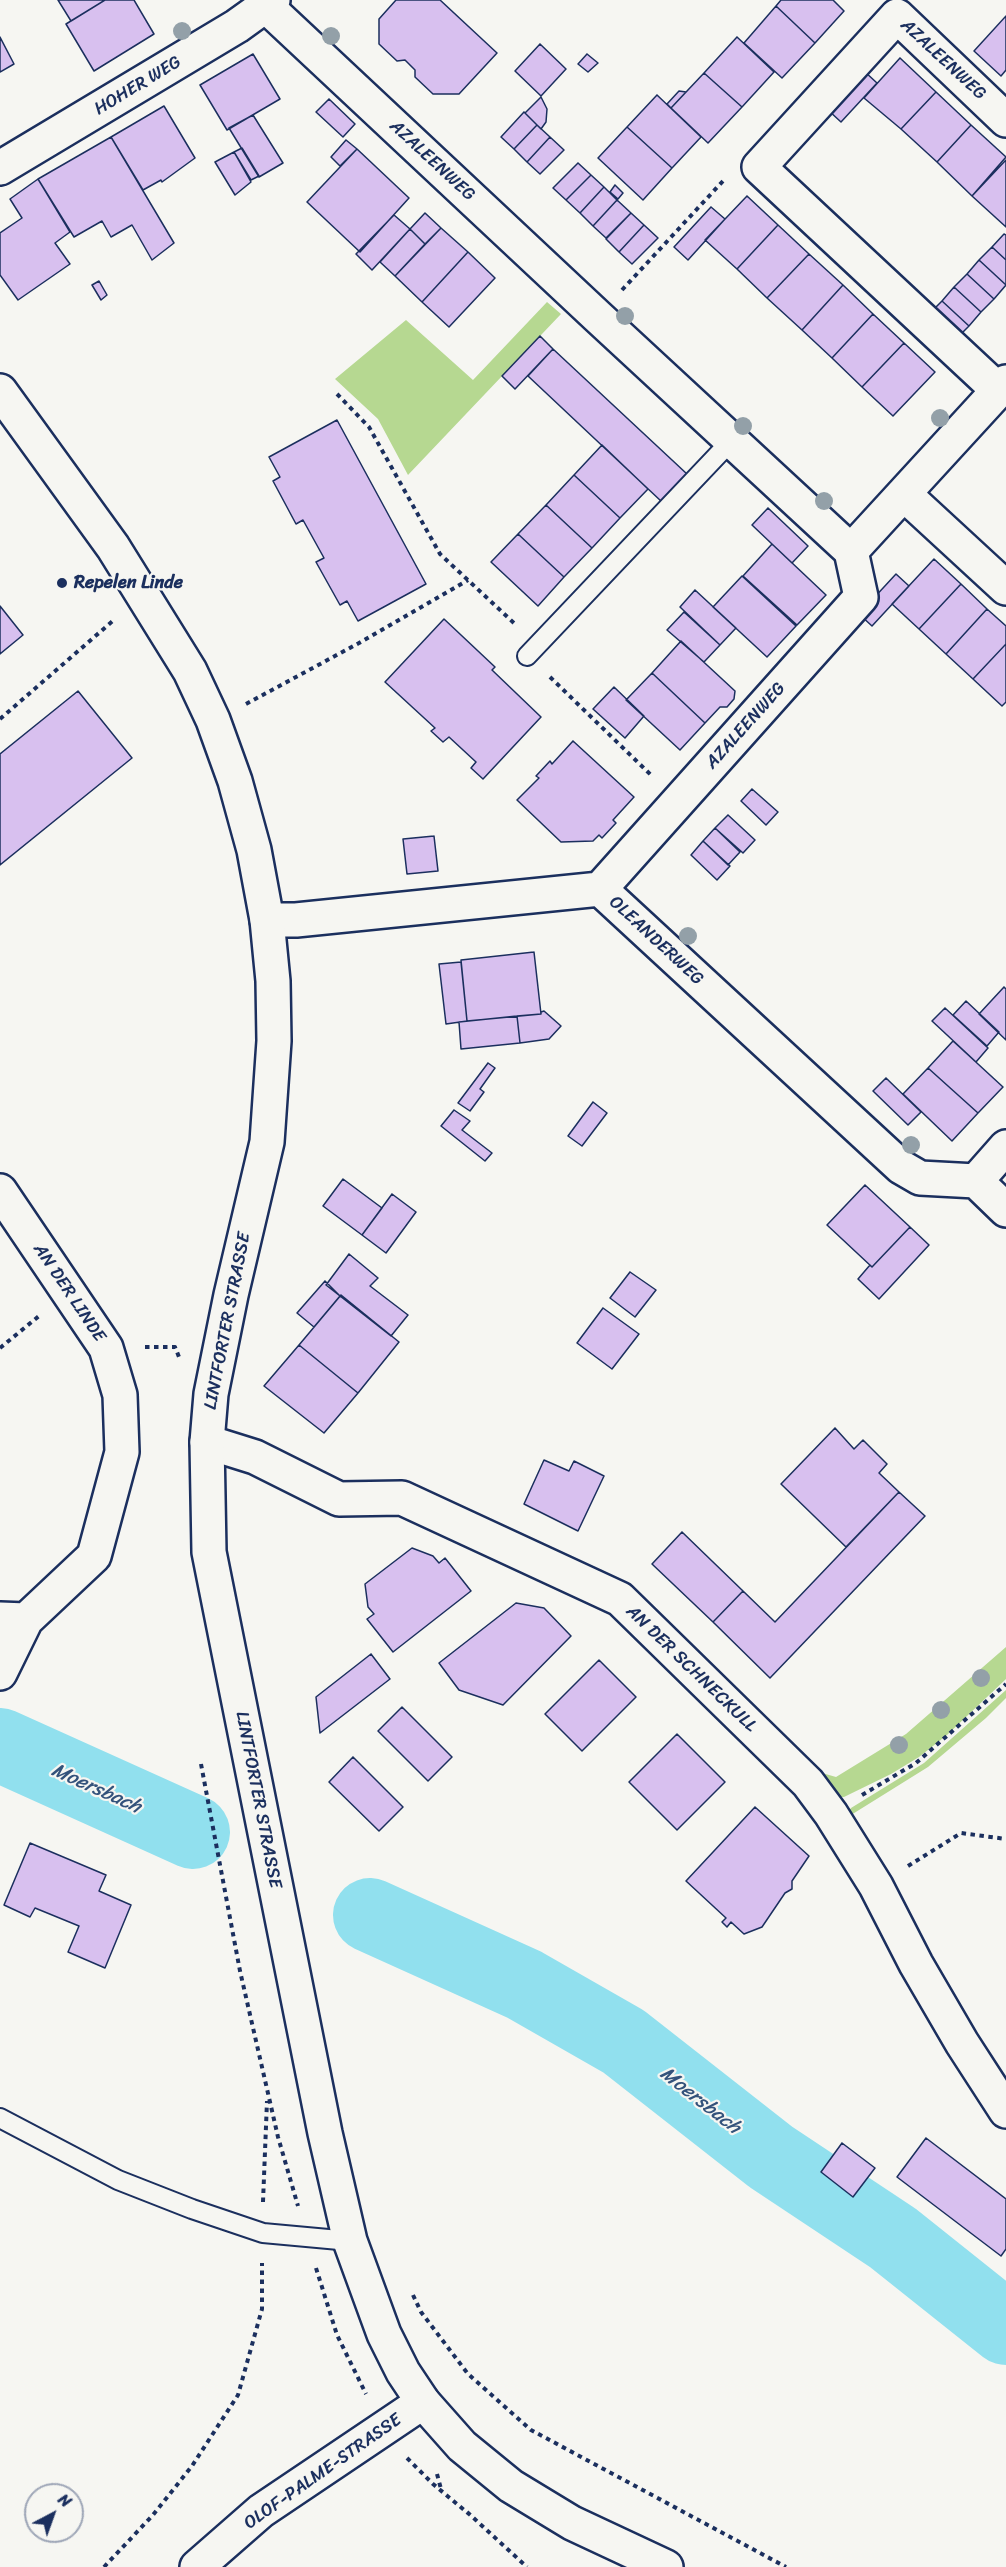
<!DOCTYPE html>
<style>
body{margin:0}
#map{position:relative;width:1006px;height:2567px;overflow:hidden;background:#f6f6f2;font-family:Sriracha,sans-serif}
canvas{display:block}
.north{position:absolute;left:24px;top:2483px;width:60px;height:60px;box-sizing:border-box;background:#f6f6f2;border:2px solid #9ea6b7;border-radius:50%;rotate:41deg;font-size:16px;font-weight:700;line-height:24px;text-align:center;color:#1b2f5e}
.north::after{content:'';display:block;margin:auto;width:21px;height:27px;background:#1b2f5e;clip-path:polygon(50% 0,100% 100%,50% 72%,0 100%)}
</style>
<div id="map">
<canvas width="1006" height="2567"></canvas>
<div class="north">N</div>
</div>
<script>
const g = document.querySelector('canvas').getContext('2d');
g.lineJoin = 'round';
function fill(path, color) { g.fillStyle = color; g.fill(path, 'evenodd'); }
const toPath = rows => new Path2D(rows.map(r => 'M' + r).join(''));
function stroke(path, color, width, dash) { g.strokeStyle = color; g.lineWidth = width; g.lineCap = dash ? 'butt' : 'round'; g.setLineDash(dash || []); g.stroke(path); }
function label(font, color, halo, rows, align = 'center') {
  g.font = font + ' Sriracha,sans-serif'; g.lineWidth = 4.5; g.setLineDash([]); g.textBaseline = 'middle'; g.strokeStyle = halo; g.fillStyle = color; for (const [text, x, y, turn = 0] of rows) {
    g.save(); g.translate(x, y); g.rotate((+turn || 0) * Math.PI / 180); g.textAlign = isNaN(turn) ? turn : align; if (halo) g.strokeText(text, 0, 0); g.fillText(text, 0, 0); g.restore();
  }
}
fill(toPath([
 [547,302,561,314,408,475,378,419,335,379,406,320,473,380],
 [1006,1647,1006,1679,947,1735,919,1757,891,1774,844,1797,839,1797,822,1773,836,1777,906,1734],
 [1006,1690,1006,1698,986,1718,928,1767,851,1815,849,1811,851,1808,924,1763]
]), '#b6d891');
stroke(toPath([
 [0,1745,193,1832],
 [370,1915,525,1985,623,2041,771,2157,893,2238,1006,2328]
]), '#91e0ee', 74);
const building = toPath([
 [58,0,105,0,71,21,58,0],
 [105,0,134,0,154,34,94,71,66,24,105,0],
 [396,0,440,0,497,53,459,94,433,94,415,77,415,70,405,60,397,61,379,44,379,19,396,0],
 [781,0,833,0,844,11,815,43,776,6,781,0],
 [776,6,815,43,782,78,744,43,776,6],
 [1006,16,1006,70,1001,76,974,51,1006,16],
 [0,37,14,64,0,72,0,37],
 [737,37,774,72,742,107,704,73,737,37],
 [540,44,566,69,541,96,515,71,540,44],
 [253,54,280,99,227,130,200,85,253,54],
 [587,54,598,63,588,72,578,64,587,54],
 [900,58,936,92,901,129,864,98,900,58],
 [864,71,877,83,841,122,828,110,864,71],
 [704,73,742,107,708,143,671,108,704,73],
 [679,91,686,92,671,108,667,104,679,91],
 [936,92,971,125,937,162,901,129,936,92],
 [657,95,701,137,672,168,627,127,657,95],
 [541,97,547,109,546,122,541,129,525,113,541,97],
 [329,99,355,124,343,137,316,112,329,99],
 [164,106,195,158,162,182,161,180,143,190,111,137,164,106],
 [524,112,537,125,514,149,501,137,524,112],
 [253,115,283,163,259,177,229,128,253,115],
 [537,125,550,137,527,162,514,149,537,125],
 [971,125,1006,157,972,196,937,162,971,125],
 [627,127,672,168,643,200,598,158,627,127],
 [111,137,174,243,152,260,132,225,111,237,102,221,74,237,38,179,111,137],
 [550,137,564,150,540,174,527,162,550,137],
 [346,140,357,149,340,166,331,157,346,140],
 [242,148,259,176,251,180,234,152,242,148],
 [357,149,409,198,360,252,307,202,357,149],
 [234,152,251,182,235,195,215,162,234,152],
 [1006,160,1006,227,972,196,1006,160],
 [578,163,591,175,566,200,553,188,578,163],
 [591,175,604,187,580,213,566,200,591,175],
 [38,179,70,232,55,243,70,264,18,300,0,275,0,233,22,218,10,199,38,179],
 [615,185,623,193,618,199,610,192,615,185],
 [604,187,617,200,593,226,580,213,604,187],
 [747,196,778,225,737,269,705,240,747,196],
 [617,200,631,213,606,238,593,226,617,200],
 [711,207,725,219,688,260,674,247,711,207],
 [425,213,441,228,425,244,410,229,425,213],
 [631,213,644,225,619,252,606,239,631,213],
 [394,215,410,229,372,270,356,254,394,215],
 [644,225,658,238,632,264,619,252,644,225],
 [778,225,809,254,767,298,737,269,778,225],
 [441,228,468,252,422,302,395,276,441,228],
 [410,229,425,244,395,276,380,262,410,229],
 [1004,234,1006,235,1006,260,992,247,1004,234],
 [992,247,1006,260,1006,285,979,260,992,247],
 [468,252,495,278,449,327,422,302,468,252],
 [809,254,843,285,802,330,767,298,809,254],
 [979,260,1006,285,994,299,967,274,979,260],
 [967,274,994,299,981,312,954,287,967,274],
 [99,281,107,295,101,300,92,285,99,281],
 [843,285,873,314,832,358,802,330,843,285],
 [954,287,981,312,969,326,942,301,954,287],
 [942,301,969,326,956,339,929,314,942,301],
 [873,314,904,343,862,387,832,358,873,314],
 [540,336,553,349,515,389,502,376,540,336],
 [904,343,935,372,893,416,862,387,904,343],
 [553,349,687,474,662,502,528,376,553,349],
 [337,420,426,584,358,621,347,601,340,605,316,562,324,558,303,520,296,524,273,481,280,477,269,457,337,420],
 [602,445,648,489,620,518,574,475,602,445],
 [574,475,620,518,592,548,546,505,574,475],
 [546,505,592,548,564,577,518,534,546,505],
 [768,508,808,546,792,563,752,525,768,508],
 [518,534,564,577,538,606,491,562,518,534],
 [772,544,826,595,797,625,743,576,772,544],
 [934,559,961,584,919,629,892,604,934,559],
 [896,574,909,586,872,626,859,614,896,574],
 [742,576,796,626,767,657,713,607,742,576],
 [961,584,987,609,946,654,919,629,961,584],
 [695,590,736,628,720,645,680,607,695,590],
 [0,606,23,635,0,654,0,606],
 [987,609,1006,626,1006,644,973,679,946,654,987,609],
 [684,612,720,645,704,662,667,630,684,612],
 [444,619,495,667,492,670,541,717,483,779,471,768,476,762,449,737,443,742,431,731,435,728,385,682,444,619],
 [681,641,735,691,734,699,727,707,720,707,705,723,652,673,681,641],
 [1006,644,1006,702,1002,706,973,679,1006,644],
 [652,673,705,723,680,750,626,700,652,673],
 [614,687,644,716,625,738,593,709,614,687],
 [78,691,132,758,0,865,0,754,78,691],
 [573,741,634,797,613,820,616,823,602,838,599,835,593,841,561,842,517,800,539,778,536,776,550,761,552,764,573,741],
 [752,789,778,812,766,825,741,801,752,789],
 [728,815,755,840,743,853,715,828,728,815],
 [715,828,740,852,728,865,703,841,715,828],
 [434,836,438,871,407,874,403,839,434,836],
 [703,841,730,866,717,880,691,855,703,841],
 [534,952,541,1014,467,1021,461,960,534,952],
 [461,962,467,1021,446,1024,439,964,461,962],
 [1004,987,1006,989,1006,1040,979,1014,1004,987],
 [966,1001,999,1032,987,1046,953,1015,966,1001],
 [945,1008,988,1048,976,1062,932,1021,945,1008],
 [544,1011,561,1026,549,1039,520,1043,517,1016,541,1014,541,1012,544,1011],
 [517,1016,520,1043,461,1049,459,1022,517,1016],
 [953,1041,1003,1087,978,1113,928,1068,953,1041],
 [488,1063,495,1068,480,1089,484,1092,470,1111,458,1103,488,1063],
 [928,1068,978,1113,952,1141,903,1094,928,1068],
 [886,1078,921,1112,908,1125,873,1091,886,1078],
 [593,1102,607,1113,582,1146,568,1136,593,1102],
 [454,1110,470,1121,462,1130,492,1153,485,1161,441,1126,454,1110],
 [343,1179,382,1208,362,1235,323,1206,343,1179],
 [865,1185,910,1227,872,1267,827,1225,865,1185],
 [392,1194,416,1212,386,1253,362,1235,392,1194],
 [910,1227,929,1245,879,1299,858,1279,870,1265,872,1267,910,1227],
 [349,1254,378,1278,370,1286,408,1315,391,1336,326,1285,349,1254],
 [630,1272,656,1290,635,1317,610,1298,630,1272],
 [325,1281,340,1296,314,1327,297,1313,325,1281],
 [341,1295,399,1342,358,1393,299,1345,341,1295],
 [603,1308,639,1334,612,1369,577,1343,603,1308],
 [299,1345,358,1393,324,1433,264,1386,299,1345],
 [835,1428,854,1449,863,1440,887,1464,879,1473,899,1492,846,1547,781,1484,835,1428],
 [544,1460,569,1471,574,1461,604,1476,578,1531,524,1504,544,1460],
 [899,1492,925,1516,770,1678,713,1622,743,1591,775,1622,899,1492],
 [682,1532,743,1591,713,1622,652,1564,682,1532],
 [412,1548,433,1556,439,1563,445,1558,471,1591,393,1652,367,1619,374,1614,368,1607,365,1584,412,1548],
 [516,1603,544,1608,571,1636,503,1705,459,1690,439,1663,516,1603],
 [371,1654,390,1679,320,1733,316,1697,371,1654],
 [599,1660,636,1697,582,1751,545,1714,599,1660],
 [402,1707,452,1757,428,1781,378,1731,402,1707],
 [677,1734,725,1782,677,1830,629,1782,677,1734],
 [353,1757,403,1807,379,1831,329,1782,353,1757],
 [755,1807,809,1856,792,1881,792,1889,785,1893,762,1927,744,1934,731,1922,727,1927,722,1922,726,1918,686,1881,755,1807],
 [30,1843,106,1875,99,1891,131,1905,105,1968,68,1952,79,1926,35,1908,30,1917,4,1905,30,1843],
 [926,2138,1006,2199,1006,2249,1001,2256,897,2177,926,2138],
 [842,2143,875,2168,853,2197,821,2172,842,2143]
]);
fill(building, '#d8c0ef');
stroke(building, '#1b2f5e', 1.5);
const service = toPath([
 [527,656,731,441],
 [0,2118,118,2180,192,2209,263,2233,350,2241]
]);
const minor = toPath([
 [266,6,597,316,851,551],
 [999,391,759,167,897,16,1006,120],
 [904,494,1006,588],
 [600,889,861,597,851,551,1006,382],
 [267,920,296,920,600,889,901,1167,920,1178,976,1181,1006,1147],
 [976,1181,1006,1210],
 [0,1191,106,1348,120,1395,122,1452,94,1556,26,1620,0,1619],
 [207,1442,255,1457,339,1499,402,1498,620,1599,808,1783,831,1814,876,1886,916,1964,962,2043,1006,2111],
 [0,1673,26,1620],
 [197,2567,261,2511,423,2402]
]);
const tertiary = toPath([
 [0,168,237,26,273,0],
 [0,391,113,547,190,671,213,720,235,781,254,850,267,920,273,981,274,1041,267,1142,231,1295,211,1394,207,1442,209,1552,325,2133,350,2241,384,2334,403,2372,423,2402,462,2446,511,2486,572,2523,666,2567]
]);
stroke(service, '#1b2f5e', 22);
stroke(minor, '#1b2f5e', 38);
stroke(tertiary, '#1b2f5e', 38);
stroke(toPath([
 [622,290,723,181],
 [337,394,369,427,440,554,515,624],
 [550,677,652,776],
 [246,704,359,643,468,580],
 [0,719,115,619],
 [145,1347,175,1347,179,1357],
 [0,1348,39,1316],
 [201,1764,240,1971,278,2137,298,2206],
 [862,1795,916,1763,1006,1684],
 [908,1866,961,1833,1006,1839],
 [263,2202,267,2101],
 [316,2268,337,2335,366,2394],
 [413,2295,421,2312,468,2374,531,2430,786,2567],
 [407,2458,433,2484,469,2514],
 [437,2474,441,2489],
 [467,2512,527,2567],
 [104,2567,153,2515,192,2466,238,2395,262,2309,262,2263]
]), '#1b2f5e', 4, [4.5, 4.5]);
stroke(service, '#f6f6f2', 18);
stroke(minor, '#f6f6f2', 33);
stroke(tertiary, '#f6f6f2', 33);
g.fillStyle = '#93a0a8';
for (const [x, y] of [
 [182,31],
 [331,36],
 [625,316],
 [940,418],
 [743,426],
 [824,501],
 [688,936],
 [911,1145],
 [981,1678],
 [941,1710],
 [899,1745]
]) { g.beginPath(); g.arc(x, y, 9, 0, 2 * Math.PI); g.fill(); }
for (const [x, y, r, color] of [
 [62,583,6,"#1b2f5e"]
]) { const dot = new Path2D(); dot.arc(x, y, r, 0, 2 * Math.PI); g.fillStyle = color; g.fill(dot); stroke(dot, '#f6f6f2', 2); }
label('18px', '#1b2f5e', '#f6f6f2', [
 ["AZALEENWEG",943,60,43],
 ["HOHER WEG",138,86,-31],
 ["AZALEENWEG",432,161,43],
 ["AZALEENWEG",746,726,-48],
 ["OLEANDERWEG",656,941,43],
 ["AN DER LINDE",69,1293,56],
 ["LINTFORTER STRASSE",228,1321,-79],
 ["AN DER SCHNECKULL",691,1669,44],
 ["LINTFORTER STRASSE",258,1800,79],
 ["OLOF-PALME-STRASSE",323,2472,-35]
]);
label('bold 18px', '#1b2f5e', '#f6f6f2', [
 ["Repelen Linde",74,583]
], 'left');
label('italic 20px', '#33527b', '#f6f6f2', [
 ["Moersbach",96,1789,24],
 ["Moersbach",700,2101,38]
]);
</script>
